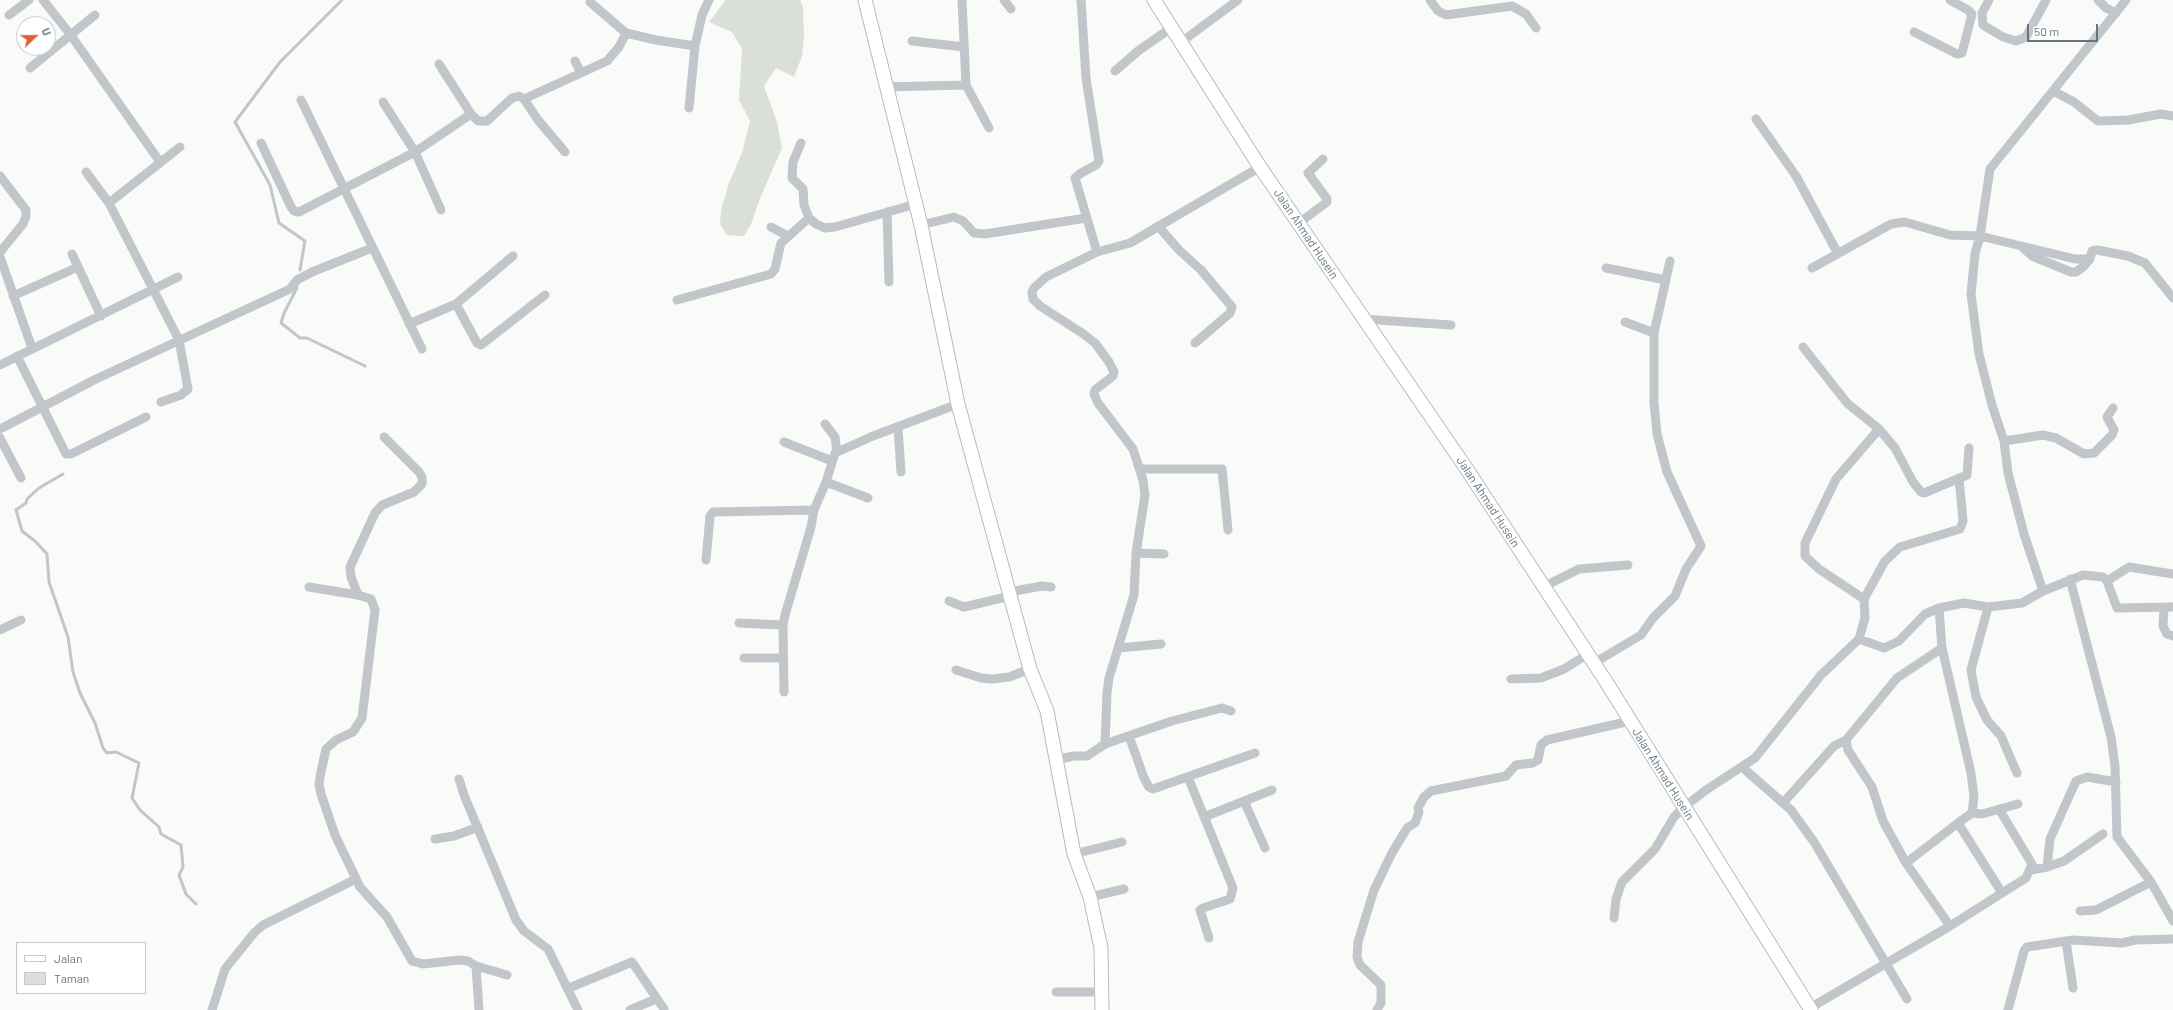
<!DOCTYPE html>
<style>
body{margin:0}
#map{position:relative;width:2173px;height:1010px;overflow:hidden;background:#fafaf8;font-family:Barlow,sans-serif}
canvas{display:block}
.legend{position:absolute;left:16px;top:942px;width:130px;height:52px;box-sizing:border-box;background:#fff;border:1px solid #c2c8cd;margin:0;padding:5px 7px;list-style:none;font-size:12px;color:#667582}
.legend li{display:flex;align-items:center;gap:8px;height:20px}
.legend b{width:20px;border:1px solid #c2c8cd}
.north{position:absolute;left:16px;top:16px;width:40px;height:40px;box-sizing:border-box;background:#fff;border:1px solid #c2c8cd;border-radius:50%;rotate:68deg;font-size:11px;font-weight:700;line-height:16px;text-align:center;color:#667582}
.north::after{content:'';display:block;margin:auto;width:14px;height:18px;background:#de5f34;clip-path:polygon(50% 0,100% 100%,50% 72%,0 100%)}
.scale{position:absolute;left:2027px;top:24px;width:71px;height:18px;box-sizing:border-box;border:2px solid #667582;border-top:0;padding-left:5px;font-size:12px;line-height:14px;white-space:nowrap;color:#667582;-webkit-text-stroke:3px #fff;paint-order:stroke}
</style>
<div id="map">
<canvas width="2173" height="1010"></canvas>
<ul class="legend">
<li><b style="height:5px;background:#fff"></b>Jalan</li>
<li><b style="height:11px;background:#dadfd7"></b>Taman</li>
</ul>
<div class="north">U</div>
<div class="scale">50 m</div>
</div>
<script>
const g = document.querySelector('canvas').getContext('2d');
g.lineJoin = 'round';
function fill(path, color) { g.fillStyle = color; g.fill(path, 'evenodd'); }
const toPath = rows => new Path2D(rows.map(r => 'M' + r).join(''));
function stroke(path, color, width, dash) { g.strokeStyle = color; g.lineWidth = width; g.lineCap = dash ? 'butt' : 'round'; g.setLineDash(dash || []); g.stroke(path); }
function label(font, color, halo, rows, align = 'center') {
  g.font = font + ' Barlow,sans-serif'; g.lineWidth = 4; g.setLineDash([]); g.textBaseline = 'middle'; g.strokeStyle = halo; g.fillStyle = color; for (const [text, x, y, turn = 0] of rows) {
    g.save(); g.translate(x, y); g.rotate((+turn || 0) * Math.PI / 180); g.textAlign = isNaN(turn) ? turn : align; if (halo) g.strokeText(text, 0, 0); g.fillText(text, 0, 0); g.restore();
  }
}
fill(toPath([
 [726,0,800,0,803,7,804,36,802,56,794,77,776,68,764,86,777,122,782,148,761,196,751,224,744,236,727,235,720,224,721,210,729,183,742,153,750,121,739,100,742,49,732,32,709,22]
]), '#dadfd7');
stroke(toPath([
 [300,270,305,241,279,223,270,185,235,122,280,62,342,0],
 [297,288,284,313,281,323,300,338,307,338,365,366],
 [63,474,39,488,27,499,26,503,16,510,22,531,36,542,47,554,49,582,68,637,73,672,80,693,95,723,103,748,107,753,116,752,139,763,132,798,140,810,159,827,161,834,181,845,183,867,179,875,186,894,196,904]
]), '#bdc7cc', 3);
const secondary = toPath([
 [865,0,921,225,958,404,1030,669,1047,711,1074,854,1090,897,1101,948,1102,1010],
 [1154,0,1260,167,1466,468,1605,680,1811,1010]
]);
stroke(secondary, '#b6bbc0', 15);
stroke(toPath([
 [43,0,70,34,160,162],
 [1004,0,1011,9],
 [1081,0,1086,78,1099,161,1096,165,1081,173,1075,178,1097,252],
 [1430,0,1438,11,1446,15,1512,6,1526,14,1536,28],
 [1989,0,1982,13,1983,25,2003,37,2016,41,2026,37,2046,0],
 [2098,0,2106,8,2116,13],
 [590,2,626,33,656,40,695,46],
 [9,15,29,0],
 [1914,32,1957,54,1962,53,1972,14,1968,10,1950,0],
 [912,41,964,47],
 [1180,43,1238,0],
 [575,61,581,73,607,61,619,47,626,33],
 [439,64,471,114,478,121,487,121,512,98,519,96,524,99,538,120,565,152],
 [30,68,95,15],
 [1115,71,1138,51,1171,28],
 [966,85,989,128],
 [885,87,966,85,962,0],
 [2053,91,2074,102,2098,121,2128,120,2161,114,2173,116],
 [524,99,581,73],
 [301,100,422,349],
 [383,102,415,152,441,210],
 [689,108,695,46,702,15,709,0],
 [1756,119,1796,176,1837,252],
 [261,143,291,207,294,211,299,212,415,152,471,114],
 [801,143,793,162,792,178,803,189,804,205,809,218,816,224,825,228,835,227,916,204],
 [86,172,109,203,179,340,188,389,181,395,161,402],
 [0,176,26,210,26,216,23,224,0,252],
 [109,203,180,147],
 [887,212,889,282],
 [1299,223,1327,202,1327,199,1308,173,1323,159],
 [921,225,954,217,963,221,974,233,985,234,1086,218],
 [1158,226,1179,250,1201,270,1232,307,1230,313,1195,343],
 [771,227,788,236],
 [2023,248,2032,256,2071,272,2076,272,2083,267,2090,259],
 [72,254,101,316],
 [0,257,32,348],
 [1606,268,1666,280],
 [1812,268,1891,224,1905,222,1950,235,1980,236,2075,259,2090,259,2092,251,2097,250,2128,256,2145,263,2173,298],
 [13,296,78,267],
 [677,300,771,274,775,269,781,243,809,218],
 [456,304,477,343,481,345,545,295],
 [1363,319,1451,325],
 [1625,322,1654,333],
 [409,324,456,304,513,256],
 [1803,347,1847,403,1879,429,1895,448,1913,482,1921,492,1924,493,1967,475,1969,448],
 [17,356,66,454,71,454,146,417],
 [0,365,178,277],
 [825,424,835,437,837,452],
 [898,427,901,472],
 [0,429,96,379,290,289,297,280,312,272,372,248],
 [0,438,21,478],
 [2004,441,2043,435,2056,438,2084,454,2094,453,2112,435,2114,430,2107,417,2113,408],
 [784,442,832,461],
 [1141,469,1222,469,1228,530],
 [826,482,868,498],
 [1136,553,1164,554],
 [706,560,710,516,713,512,814,510],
 [2070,579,2111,737,2115,766,2117,837,2151,882,2173,921],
 [2107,581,2129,567,2173,574],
 [309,587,358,595,371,599,375,610,362,718,353,732,336,740,326,749,321,772,319,784,321,794,335,835,360,887,387,917,412,961,423,964,459,960,468,961,476,966,479,1010],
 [1543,587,1579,569,1628,565],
 [2043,591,2024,534,2008,473,2004,441,1992,405,1979,354,1971,294,1975,254,1980,236,1990,169,2126,0],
 [1009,592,1042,586,1051,587],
 [358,595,351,577,350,567,375,513,382,505,414,492,422,484,422,477,419,472,384,437],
 [1864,599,1885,561,1900,547,1960,529,1963,521,1959,478],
 [949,601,964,607,1010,596],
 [1988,607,1971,670,1976,697,1987,720,2001,736,2017,773],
 [1939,608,1942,648,1897,678,1846,740,1848,750,1872,787,1883,821,1906,863,1950,926],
 [2164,608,2163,626,2167,634,2173,636],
 [739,623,783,625],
 [0,630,21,620],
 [1859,639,1884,648,1899,641,1925,614,1939,608,1964,603,1988,607,2022,603,2043,591,2083,575,2103,577,2107,581,2117,608,2173,607],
 [1119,648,1161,644],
 [744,658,783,658],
 [1594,663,1641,635,1653,618,1675,596,1686,569,1701,546,1667,472,1657,434,1654,402,1654,333,1670,261],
 [956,670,981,678,992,679,1009,677,1030,669],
 [1511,679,1541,678,1564,669,1588,654],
 [784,692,783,625,785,615,811,527,814,510,826,482,835,453,873,436,958,404],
 [1129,736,1144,778,1149,787,1153,789,1255,753],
 [1105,744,1172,721,1222,708,1231,711],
 [1056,760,1073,756,1087,756,1105,744,1107,693,1109,678,1134,595,1136,553,1145,495,1143,480,1133,449,1098,403,1094,394,1095,390,1113,376,1114,372,1109,362,1095,343,1082,333,1040,306,1033,299,1032,292,1034,288,1046,277,1097,252,1130,243,1260,167],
 [1742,767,1791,810,1814,842,1907,999],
 [1188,777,1233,888,1230,899,1203,908,1200,910,1209,938],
 [459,779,464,795,516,920,524,931,548,949,578,1010],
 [1244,801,1265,848],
 [1783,803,1834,746,1846,740],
 [1999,809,2032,864,2026,878,2002,893],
 [1972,813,1982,814,2018,804],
 [1204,817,1272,790],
 [435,839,454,836,478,827],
 [1074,854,1122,842],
 [1906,863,1958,823],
 [2047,867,2050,839,2076,781,2087,777,2116,782],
 [2031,870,2047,867,2064,861,2103,834],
 [1090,897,1124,889],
 [2080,911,2096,910,2151,882],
 [1614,918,1616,899,1622,882,1655,849,1674,817,1684,807,1706,790,1755,758,1821,675,1859,639,1865,618,1864,599,1819,569,1805,556,1805,543,1836,479,1879,429],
 [2066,941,2073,988],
 [476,966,507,975],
 [569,988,632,962,664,1009],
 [1056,992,1103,992],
 [1810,1008,1950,926,2002,893,1958,823,1972,813,1974,797,1971,773,1942,648],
 [212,1010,225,969,254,933,263,925,356,879],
 [630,1010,656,999],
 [1377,1010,1381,1003,1381,985,1360,965,1357,957,1358,942,1374,890,1392,853,1407,828,1415,823,1419,812,1418,808,1424,797,1431,791,1506,776,1516,765,1533,763,1538,760,1541,745,1547,740,1630,721],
 [2008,1010,2024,951,2027,947,2073,940,2122,943,2135,940,2173,939]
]), '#c1c6ca', 9);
stroke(secondary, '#fff', 13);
label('12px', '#667582', '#fff', [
 ["Jalan Ahmad Husein",1306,234,56],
 ["Jalan Ahmad Husein",1488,502,57],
 ["Jalan Ahmad Husein",1663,774,58]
]);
</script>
